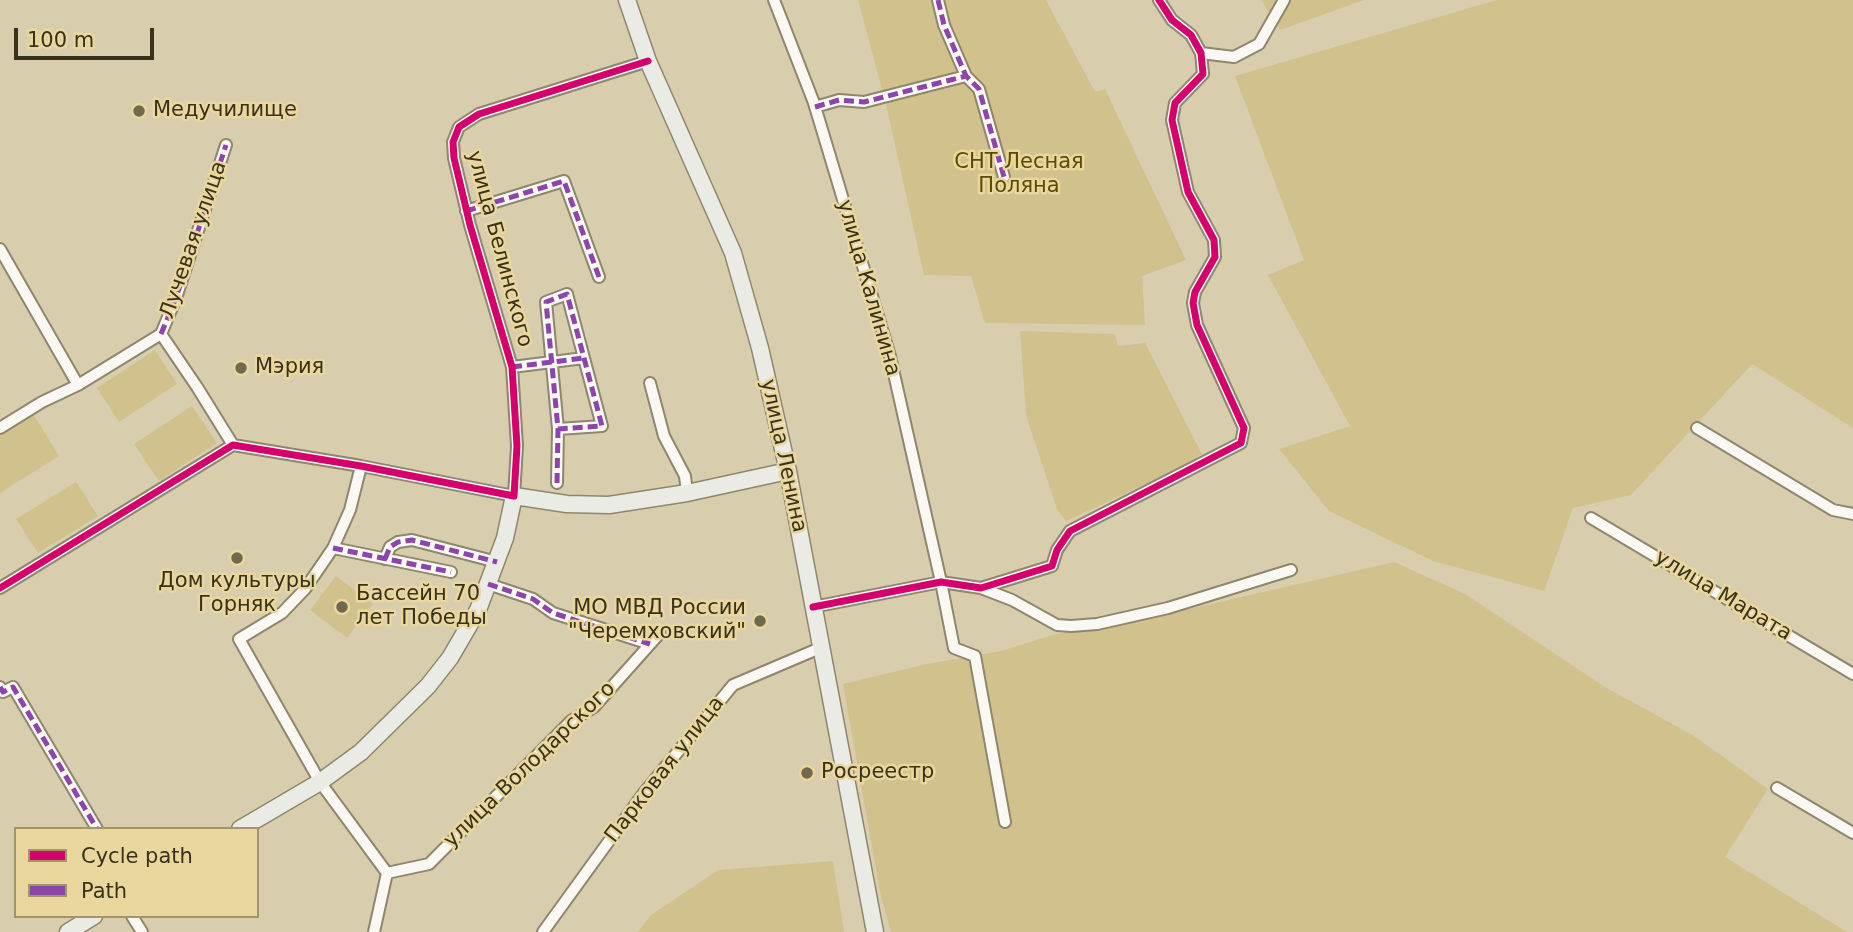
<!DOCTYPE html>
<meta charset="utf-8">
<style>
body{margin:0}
#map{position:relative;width:1853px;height:932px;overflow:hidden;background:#d8ceae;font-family:"DejaVu Sans",sans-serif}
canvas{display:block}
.legend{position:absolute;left:14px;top:827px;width:245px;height:91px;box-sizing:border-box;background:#ead79d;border:2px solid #a39569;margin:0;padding:9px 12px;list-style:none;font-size:21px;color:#39321b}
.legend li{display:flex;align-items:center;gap:14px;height:35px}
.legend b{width:35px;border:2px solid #a39569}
.scale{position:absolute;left:14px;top:28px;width:140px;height:32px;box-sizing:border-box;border:4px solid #39321b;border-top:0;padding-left:9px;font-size:21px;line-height:24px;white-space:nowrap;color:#39321b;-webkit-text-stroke:5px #ead79d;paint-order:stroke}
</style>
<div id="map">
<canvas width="1853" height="932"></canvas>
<ul class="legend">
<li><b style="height:9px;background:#d6006c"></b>Cycle path</li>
<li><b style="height:9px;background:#8e44ad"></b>Path</li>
</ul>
<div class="scale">100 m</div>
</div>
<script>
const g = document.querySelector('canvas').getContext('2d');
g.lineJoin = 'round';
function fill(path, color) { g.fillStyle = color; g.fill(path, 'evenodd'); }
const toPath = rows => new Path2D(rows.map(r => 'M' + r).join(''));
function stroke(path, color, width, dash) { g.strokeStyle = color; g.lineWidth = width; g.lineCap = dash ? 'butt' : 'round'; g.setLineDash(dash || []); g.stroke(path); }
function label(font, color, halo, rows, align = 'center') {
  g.font = font + ' "DejaVu Sans",sans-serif'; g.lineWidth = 5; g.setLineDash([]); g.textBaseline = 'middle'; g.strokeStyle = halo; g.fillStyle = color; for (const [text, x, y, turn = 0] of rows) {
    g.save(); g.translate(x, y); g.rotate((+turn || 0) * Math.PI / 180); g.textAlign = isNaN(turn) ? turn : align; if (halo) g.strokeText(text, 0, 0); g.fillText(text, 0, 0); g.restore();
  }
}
fill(toPath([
 [858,0,1046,0,1095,92,1105,89,1186,260,1142,276,1145,325,985,323,971,276,924,275,886,104],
 [1261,0,1364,0,1280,30],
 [1497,0,1853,0,1853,428,1752,364,1631,495,1573,508,1544,591,1433,561,1329,511,1279,449,1350,426,1268,275,1304,260,1235,76],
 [1020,331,1115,334,1118,346,1145,343,1202,454,1182,467,1066,521,1057,509,1026,415],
 [155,350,177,384,119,422,97,388],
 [192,406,217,443,159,481,134,444],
 [34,415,59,456,0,493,0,436],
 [76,482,98,516,38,553,16,519],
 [1394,562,1465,594,1605,687,1694,736,1768,789,1725,857,1847,932,891,932,881,897,843,684,927,664,1001,651,1056,634,1102,629],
 [336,576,373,604,347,638,310,610],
 [833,861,844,932,638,932,651,915,718,870]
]), '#d1c18d');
const street = toPath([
 [774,0,814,103,890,356,941,582,954,648,975,656,1005,822],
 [938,0,944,25,966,76],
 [1201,53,1234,57,1259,44,1284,0],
 [815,107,839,100,864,102,966,76,979,89,1004,177],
 [466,211,564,181,599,277],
 [0,249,78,385],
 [161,334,176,298,226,145],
 [161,334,197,387,233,445],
 [512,367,584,358],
 [650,383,664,436,685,476,687,493],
 [0,428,42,402,78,385,161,334],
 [1697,428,1833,510,1853,514],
 [361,466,350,510,333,548,305,589,282,613,239,639,320,782,387,873,374,932],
 [557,483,558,429,546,302,567,294,602,426,558,429],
 [1591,518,1853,674],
 [333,548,451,572],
 [385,559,390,547,398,542,412,540,497,562],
 [488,584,533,599,553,613,650,644],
 [0,588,233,445,361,466,514,496,517,446,512,367,470,225,454,158,453,142,459,127,479,114,648,61],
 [981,588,1012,600,1057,625,1071,626,1097,624,1168,608,1291,570],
 [813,607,941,582,981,588,1052,566,1057,550,1070,531,1241,443,1244,428,1197,325,1193,303,1195,292,1215,257,1214,240,1188,192,1172,120,1175,103,1203,74,1201,53,1191,35,1172,20,1159,0],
 [0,687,3,692,13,687,97,829],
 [1777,788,1853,833],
 [387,873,429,864,571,721,594,707,660,633],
 [132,916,142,932],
 [543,932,643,794,733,685,820,648]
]);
const secondary = toPath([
 [627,0,648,61,733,253,760,348,788,471,875,932],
 [240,829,320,782,361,752,428,686,450,658,478,610,505,538,514,496,567,504,609,505,687,493,788,471],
 [68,932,94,916]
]);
stroke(street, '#8e866d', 14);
stroke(secondary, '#8e866d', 19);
stroke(street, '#f9f8f3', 10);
stroke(secondary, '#e9ebe4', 16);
stroke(toPath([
 [938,0,944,25,966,76],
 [815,107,839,100,864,102,966,76,979,89,1004,177],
 [466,211,564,181,599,277],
 [161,334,176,298,226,145],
 [512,367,584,358],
 [557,483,558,429,546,302,567,294,602,426,558,429],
 [333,548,451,572],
 [385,559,390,547,398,542,412,540,497,562],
 [488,584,533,599,553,613,650,644],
 [0,687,3,692,13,687,97,829]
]), '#8e44ad', 5, [10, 5]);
stroke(toPath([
 [0,588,233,445,361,466,514,496,517,446,512,367,470,225,454,158,453,142,459,127,479,114,648,61],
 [813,607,941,582,981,588,1052,566,1057,550,1070,531,1241,443,1244,428,1197,325,1193,303,1195,292,1215,257,1214,240,1188,192,1172,120,1175,103,1203,74,1201,53,1191,35,1172,20,1159,0]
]), '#d6006c', 7);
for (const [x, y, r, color] of [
 [139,111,7,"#71694e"],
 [241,368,7,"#71694e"],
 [237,558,7,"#71694e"],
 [342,607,7,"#71694e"],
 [760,621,7,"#71694e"],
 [807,773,7,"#71694e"]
]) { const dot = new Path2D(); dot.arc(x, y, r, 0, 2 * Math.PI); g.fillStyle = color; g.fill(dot); stroke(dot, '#ead79d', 2.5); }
label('21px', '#39321b', '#ead79d', [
 ["Медучилище",153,111],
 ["Мэрия",255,368],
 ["Дом культуры",237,582,"center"],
 ["Горняк",237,606,"center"],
 ["Бассейн 70",356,595],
 ["лет Победы",356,619],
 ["МО МВД России",746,609,"right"],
 ["\"Черемховский\"",746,633,"right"],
 ["Росреестр",821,773]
], 'left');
label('21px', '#5b4a03', '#ead79d', [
 ["СНТ Лесная",1019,163],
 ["Поляна",1019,187]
]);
label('21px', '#39321b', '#ead79d', [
 ["Лучевая улица",194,240,-71],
 ["улица Белинского",499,249,75],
 ["улица Калинина",868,288,74],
 ["улица Ленина",783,456,78],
 ["улица Марата",1723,596,31],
 ["улица Володарского",530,765,-44],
 ["Парковая улица",665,770,-52]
]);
</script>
